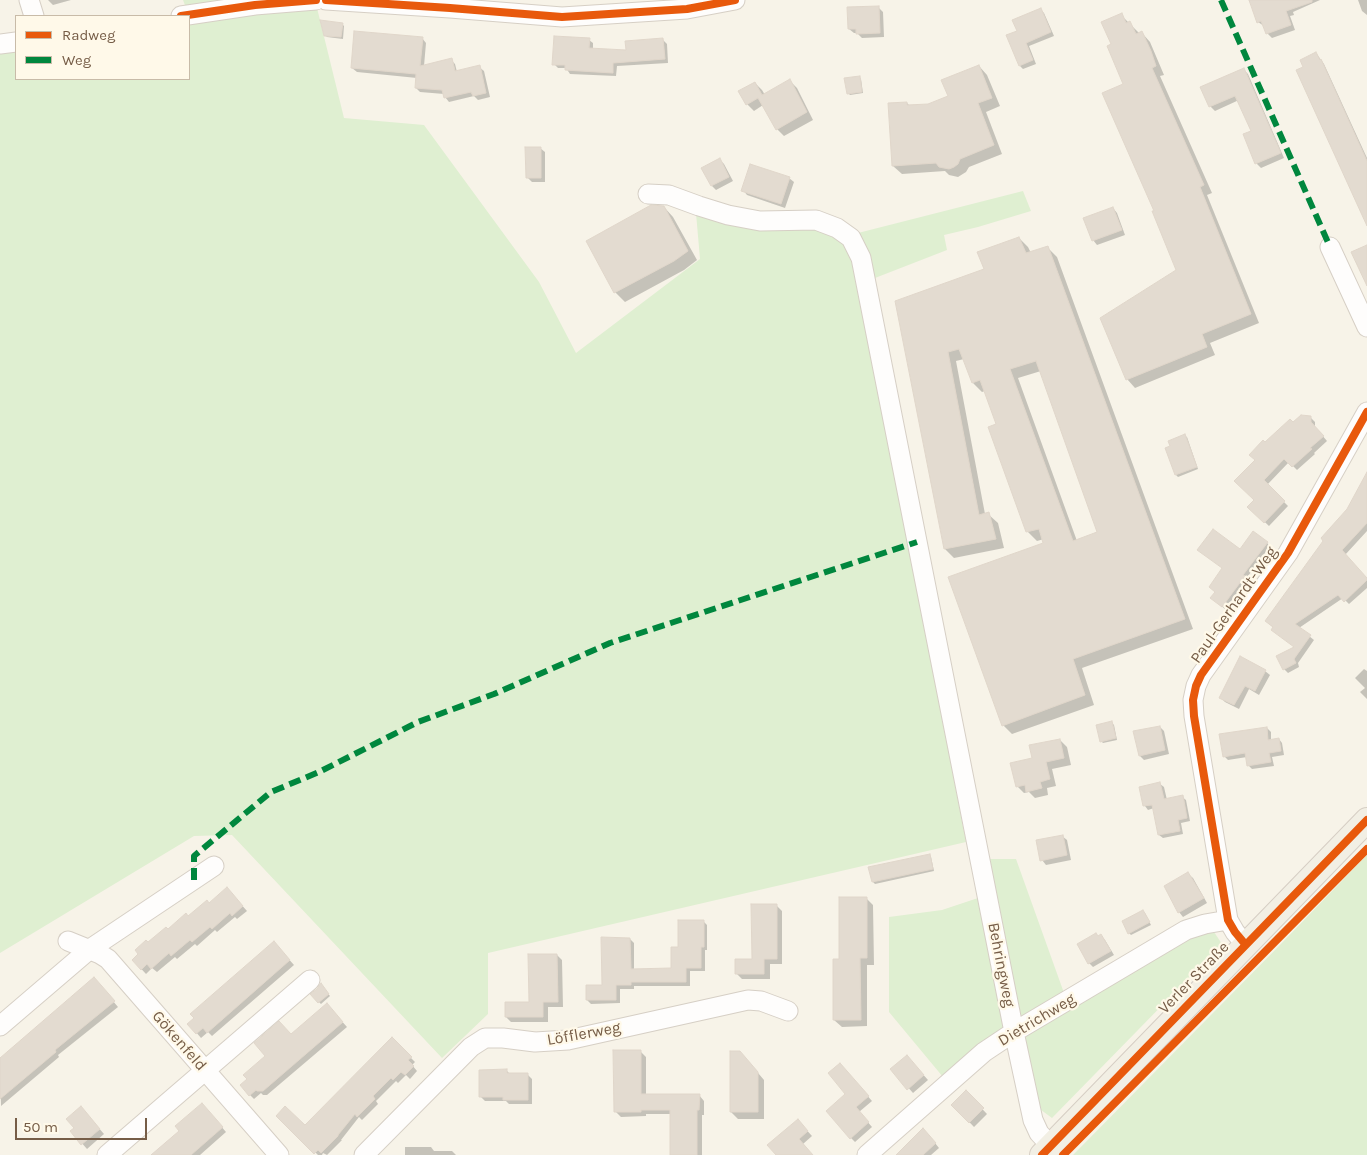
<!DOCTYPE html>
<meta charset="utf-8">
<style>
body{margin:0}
#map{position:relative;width:1367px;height:1155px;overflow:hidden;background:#f7f3e8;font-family:Karla,sans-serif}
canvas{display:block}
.legend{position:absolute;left:15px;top:15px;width:175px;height:65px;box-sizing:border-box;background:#fff9e9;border:1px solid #c8bba8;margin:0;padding:6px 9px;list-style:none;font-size:15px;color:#765d47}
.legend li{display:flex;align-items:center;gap:10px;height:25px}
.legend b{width:25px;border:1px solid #c8bba8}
.scale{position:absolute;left:15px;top:1118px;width:132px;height:22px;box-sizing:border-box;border:2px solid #765d47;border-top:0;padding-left:6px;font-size:15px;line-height:18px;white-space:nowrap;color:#765d47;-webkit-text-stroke:4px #fff9e9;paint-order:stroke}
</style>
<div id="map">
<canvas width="1367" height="1155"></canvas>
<ul class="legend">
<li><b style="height:6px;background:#e8590c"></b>Radweg</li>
<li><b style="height:6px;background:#00873e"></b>Weg</li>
</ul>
<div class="scale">50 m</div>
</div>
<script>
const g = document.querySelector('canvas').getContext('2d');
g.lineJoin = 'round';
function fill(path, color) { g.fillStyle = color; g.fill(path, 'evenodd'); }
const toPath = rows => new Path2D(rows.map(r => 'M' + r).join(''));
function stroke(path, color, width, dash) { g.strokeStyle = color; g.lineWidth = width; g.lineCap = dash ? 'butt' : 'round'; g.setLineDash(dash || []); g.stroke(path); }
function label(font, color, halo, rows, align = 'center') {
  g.font = font + ' Karla,sans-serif'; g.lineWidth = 4.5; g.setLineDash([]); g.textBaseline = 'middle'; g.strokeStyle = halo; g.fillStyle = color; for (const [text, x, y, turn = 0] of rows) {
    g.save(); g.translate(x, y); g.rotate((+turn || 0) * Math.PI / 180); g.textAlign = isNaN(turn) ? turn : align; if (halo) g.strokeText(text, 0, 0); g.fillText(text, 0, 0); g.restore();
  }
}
fill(toPath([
 [183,0,239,0,186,8],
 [317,8,344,118,424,125,539,282,576,353,700,259,696,213,816,226,835,232,854,258,966,842,488,953,488,1014,442,1058,232,835,194,836,0,953,0,50,16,48,16,79,189,79,189,22,256,12],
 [1023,191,1031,211,978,227,944,235,947,250,875,278,858,233],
 [1367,855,1367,1155,1073,1155,1278,947],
 [990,859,1016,859,1064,993,1189,935,1214,932,1222,944,1052,1118,1037,1107,1021,1033],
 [978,898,1004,1032,943,1077,889,1012,889,917,942,910]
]), '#dfefd1');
fill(toPath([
 [48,0,71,0,53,5],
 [1250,0,1320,0,1293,12,1294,15,1290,16,1295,30,1272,38,1267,33,1264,26,1258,22],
 [1358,0,1367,0,1367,15,1362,11],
 [878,7,883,12,884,37,862,38,857,33,854,33,849,29],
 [1041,10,1044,13,1054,36,1029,46,1036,64,1023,69,1020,66,1019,32],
 [1121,15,1140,34,1142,33,1150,42,1164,75,1160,76,1212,193,1207,195,1259,323,1210,343,1215,355,1135,388,1127,379,1178,271,1156,211,1125,85,1113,45],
 [342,24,344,26,343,39,327,37,325,35],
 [422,38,426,43,424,66,451,60,455,64,457,72,479,67,484,71,490,97,478,100,474,96,449,102,445,97,444,94,420,92,416,88,417,78,357,72,352,68],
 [589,40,593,43,593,50,627,52,663,40,667,44,668,63,617,66,616,76,570,74,566,68,558,68,554,64],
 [1316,53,1324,64,1367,158,1367,206,1305,68],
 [979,66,987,75,1000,106,986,112,1002,154,969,167,966,172,958,177,949,175,945,171,902,174,893,166,907,103,910,106,928,105,949,96],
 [1244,70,1248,74,1284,158,1261,168,1257,164,1245,135,1252,131,1239,100,1215,111,1210,106],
 [859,77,861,79,863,93,850,95,848,93],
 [790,81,797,88,813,120,784,136,777,129,763,105,754,111,747,104,755,83,762,90,765,95],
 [540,148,545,152,545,182,532,182,527,177],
 [720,160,724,164,733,181,716,190,712,186],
 [789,178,794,182,785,208,747,195,743,190],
 [664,207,673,217,697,260,684,270,625,302,615,292,587,242],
 [1113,208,1117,213,1125,235,1097,245,1093,240],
 [1019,238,1028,247,1031,253,1048,248,1057,257,1193,629,1082,668,1094,705,1012,734,1003,725,1045,544,1044,539,1037,541,1027,531,998,425,985,391,982,392,973,383,964,359,956,361,985,514,988,514,998,523,1004,548,954,558,945,549,896,302,985,270],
 [1041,371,1099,533,1077,541,1018,378],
 [1311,418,1315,422,1315,427,1327,441,1314,453,1315,454,1297,470,1289,462,1267,485,1288,506,1269,526,1249,507,1255,500,1256,460,1265,444,1293,424],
 [1185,436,1187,437,1198,469,1178,477,1176,475,1167,449],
 [1367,485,1367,531,1345,555,1367,580,1367,588,1349,604,1343,598,1299,628,1314,640,1298,663,1299,667,1288,673,1284,669,1295,647,1266,621],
 [1267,543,1270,546,1246,579,1247,580,1225,609,1215,601,1217,592,1240,550],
 [1364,669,1367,671,1367,699,1360,692,1365,688,1355,678],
 [1265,671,1270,675,1259,695,1249,689,1239,709,1225,702,1220,697],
 [1112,723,1114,725,1117,740,1103,743,1101,741],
 [1160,727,1164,731,1169,754,1144,760,1140,756],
 [1267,728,1271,732,1271,741,1279,739,1282,743,1284,755,1272,757,1274,766,1252,769,1248,765,1247,757,1228,760,1224,756],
 [1060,740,1067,747,1071,765,1052,769,1056,786,1047,788,1048,795,1035,798,1029,792,1024,793,1017,786],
 [1160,784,1164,787,1167,800,1182,797,1186,800,1190,821,1181,823,1183,834,1163,838,1159,835,1154,808,1148,810,1145,806],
 [1062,836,1067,840,1071,860,1046,865,1042,860],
 [930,855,931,857,934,871,875,884,873,882,870,868],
 [1188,874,1193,878,1207,903,1183,917,1179,912],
 [231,893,247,911,237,919,235,917,217,932,215,930,197,946,195,944,177,959,175,957,157,972,152,968,146,974,133,960,148,944,209,904],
 [866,898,873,905,874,965,867,965,867,1026,842,1027,834,1020,841,960],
 [776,905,782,911,782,964,770,964,770,979,742,979,736,973,753,960],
 [1145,913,1151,925,1131,935,1129,933],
 [703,921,707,925,707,950,705,950,705,971,690,971,690,986,634,986,634,989,620,989,620,1003,591,1004,587,1000,603,987,630,939,634,943,634,970,673,969,679,948],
 [1101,936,1105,940,1114,955,1093,967,1089,963,1098,937],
 [278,947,294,965,212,1036,208,1032,201,1038,189,1024],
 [557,955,562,960,563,1007,548,1007,548,1022,511,1022,506,1017,530,1003],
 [98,983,118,1007,58,1055,59,1057,1,1106,0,1059],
 [321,985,330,996,321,1004,312,995],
 [331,1009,347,1027,267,1095,263,1095,261,1093,254,1099,250,1095,291,1035],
 [392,1039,415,1062,412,1065,417,1071,410,1079,406,1075,398,1083,396,1081,376,1101,378,1104,362,1120,359,1117,341,1140,342,1140,327,1155,323,1153,322,1155,318,1155,278,1116,305,1127],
 [640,1051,646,1057,646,1095,699,1095,704,1101,704,1115,702,1115,702,1155,671,1155,671,1114,646,1114,646,1116,621,1117,615,1111],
 [747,1060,764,1080,764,1119,738,1119,731,1112],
 [911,1061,928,1080,913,1093,892,1069],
 [844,1069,872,1101,859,1112,872,1127,855,1142,851,1138],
 [506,1070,510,1074,527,1074,532,1079,532,1104,509,1104,506,1101,485,1101,480,1096],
 [966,1092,987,1114,974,1127,953,1105],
 [206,1109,226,1132,200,1155,161,1155],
 [85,1112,104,1134,87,1149,72,1132,75,1129],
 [802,1125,812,1136,803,1144,812,1155,777,1155],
 [927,1133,939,1148,931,1155,898,1155],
 [405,1147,431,1147,434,1151,452,1151,456,1155,405,1155]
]), '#0003');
const building = toPath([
 [1249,0,1312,0,1312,2,1286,11,1291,25,1266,34,1261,21,1257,23,1249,0],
 [879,6,880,33,856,34,856,29,848,29,847,7,879,6],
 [1041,8,1051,32,1026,43,1033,60,1019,66,1006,35,1017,31,1012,20,1041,8],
 [1122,13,1126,23,1130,21,1136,34,1142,31,1151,51,1156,66,1152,68,1204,185,1200,187,1251,314,1202,334,1207,347,1126,380,1100,318,1176,270,1152,211,1154,211,1102,93,1123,84,1107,46,1111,44,1101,22,1122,13],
 [320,20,343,23,341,37,324,36,320,20],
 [354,31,423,37,420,66,452,58,455,71,480,65,486,93,473,96,471,92,444,98,442,90,415,88,416,74,351,68,354,31],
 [554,36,590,38,589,48,626,50,625,41,663,38,665,59,613,63,613,73,565,70,565,65,552,65,554,36],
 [1316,52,1320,60,1321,59,1367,161,1367,226,1296,70,1303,67,1300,60,1316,52],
 [979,65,992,98,978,103,994,145,960,159,958,164,954,167,949,169,939,167,936,163,892,166,888,103,907,102,907,105,928,104,948,96,941,80,979,65],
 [1244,68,1281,153,1255,164,1243,134,1251,131,1235,96,1209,107,1200,87,1244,68],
 [860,76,862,92,847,94,844,78,860,76],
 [790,79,807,112,776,130,758,98,746,105,738,91,755,82,762,95,790,79],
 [525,147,541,147,541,178,526,178,525,147],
 [720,158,729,177,711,186,701,168,720,158],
 [750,164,790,177,781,204,741,191,750,164],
 [651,205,664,206,688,251,674,261,614,293,586,241,651,205],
 [1113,207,1122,230,1092,241,1083,218,1113,207],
 [1019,237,1026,253,1048,246,1185,619,1073,659,1085,695,1002,726,948,577,1043,543,1039,529,1026,532,988,427,996,424,980,380,972,383,959,349,948,352,979,515,989,512,996,539,944,549,895,301,984,269,977,252,1019,237],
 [1036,361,1097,532,1073,541,1010,369,1036,361],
 [1367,245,1367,286,1351,252,1367,245],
 [1301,415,1311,416,1311,422,1324,436,1310,448,1312,449,1292,467,1284,459,1264,480,1285,501,1264,523,1247,507,1254,500,1234,481,1255,460,1249,455,1263,440,1265,442,1290,419,1293,422,1301,415],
 [1185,434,1197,467,1175,475,1165,448,1170,446,1168,441,1185,434],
 [1367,472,1367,523,1342,550,1367,578,1367,580,1344,602,1338,595,1295,624,1311,635,1294,659,1296,663,1283,670,1276,656,1294,647,1271,630,1273,627,1265,621,1323,541,1321,538,1347,509,1367,472],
 [1213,529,1240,549,1253,531,1268,542,1243,575,1245,576,1222,607,1210,598,1215,592,1209,587,1222,568,1197,550,1213,529],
 [1240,656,1266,670,1255,691,1245,686,1234,705,1219,698,1240,656],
 [1112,721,1116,738,1100,742,1096,725,1112,721],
 [1160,726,1165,750,1139,756,1133,731,1160,726],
 [1267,727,1268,740,1279,738,1281,751,1269,753,1271,762,1247,766,1245,753,1223,757,1219,734,1267,727],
 [1060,739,1064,758,1046,762,1050,779,1040,782,1042,788,1026,792,1025,785,1016,787,1010,763,1032,758,1029,745,1060,739],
 [1160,782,1164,799,1183,795,1187,818,1178,820,1180,831,1158,835,1152,805,1143,806,1139,787,1160,782],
 [1063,835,1067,855,1040,861,1036,840,1063,835],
 [930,854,933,869,872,882,868,867,930,854],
 [1188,872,1204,898,1178,913,1164,886,1188,872],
 [227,887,243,906,232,916,230,913,212,929,210,927,192,942,190,940,171,956,169,953,151,969,147,964,141,970,132,960,138,954,135,950,146,940,148,942,166,927,168,929,186,913,188,916,207,900,209,903,227,887],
 [839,897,867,897,867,958,860,958,861,1020,833,1020,833,959,839,959,839,897],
 [751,904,777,904,777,959,764,959,764,974,735,974,735,959,752,959,751,904],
 [1143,910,1150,922,1128,934,1122,921,1143,910],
 [678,920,704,920,704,947,701,947,701,968,686,968,686,982,631,982,631,985,616,985,616,1000,586,1000,586,985,602,985,601,937,630,938,631,969,671,968,671,947,678,947,678,920],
 [1096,933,1098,936,1101,934,1111,951,1088,964,1077,944,1096,933],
 [274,941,290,960,207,1033,203,1028,196,1034,187,1024,194,1018,190,1014,274,941],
 [528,954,557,954,558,1002,543,1002,543,1017,505,1017,505,1002,529,1002,528,954],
 [94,977,115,1001,55,1050,56,1052,0,1099,0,1058,94,977],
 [321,983,329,994,318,1003,310,994,317,989,321,983],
 [327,1003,343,1022,263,1091,257,1091,256,1090,249,1096,240,1085,247,1079,243,1075,265,1056,254,1043,279,1021,291,1034,327,1003],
 [392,1037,412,1057,408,1060,414,1066,405,1075,401,1072,393,1080,391,1078,373,1096,375,1099,357,1117,355,1114,338,1135,338,1136,321,1153,318,1150,314,1154,276,1116,285,1106,305,1125,392,1037],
 [613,1050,641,1050,641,1094,700,1094,699,1110,697,1110,697,1155,670,1155,670,1110,641,1110,641,1112,614,1112,613,1050],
 [730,1051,740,1051,758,1072,758,1112,730,1112,730,1051],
 [907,1055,924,1075,907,1090,890,1069,907,1055],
 [840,1063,869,1096,856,1107,869,1122,850,1139,826,1111,845,1094,828,1073,840,1063],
 [507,1069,507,1073,528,1073,528,1100,503,1100,503,1097,479,1097,479,1070,507,1069],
 [966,1090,984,1108,969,1123,951,1105,966,1090],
 [202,1103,223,1127,191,1155,151,1155,179,1131,175,1126,202,1103],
 [81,1106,100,1129,81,1145,70,1131,74,1128,66,1119,81,1106],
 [798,1119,808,1131,799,1139,813,1155,776,1155,767,1145,798,1119],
 [923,1128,936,1143,923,1155,896,1155,923,1128]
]);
fill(building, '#e3dbd0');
stroke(building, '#e0d6ca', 1);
const minor = toPath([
 [29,0,34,16],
 [326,0,450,8,562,17,687,9,735,0],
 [181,16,255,5,316,0],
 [0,44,16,42],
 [648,194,669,195,699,206,728,215,760,221,816,220,837,228,851,238,861,258,1014,1032,1033,1120,1039,1133,1051,1146],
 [1330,247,1367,327],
 [68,941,100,954,108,959,279,1155],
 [1245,944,1235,932,1228,920,1194,716,1193,700,1196,686,1201,675,1288,553,1367,412],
 [0,1026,90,949,214,866],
 [107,1155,310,980],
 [364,1155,471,1047,485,1038,503,1038,535,1042,568,1040,748,1000,761,1001,788,1011],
 [867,1155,984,1052,1014,1032,1186,930,1205,924,1228,920]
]);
const major = toPath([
 [1042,1155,1367,820]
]);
stroke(minor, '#d6cfc5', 21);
stroke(major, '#d6cec4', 26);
stroke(minor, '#fefdfc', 19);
stroke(major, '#f2efe4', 24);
stroke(toPath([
 [1221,0,1330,247],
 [194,880,194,856,271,792,319,772,418,722,494,694,610,643,917,542]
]), '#00873e', 6, [12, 6]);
stroke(toPath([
 [326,0,450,8,562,17,687,9,735,0],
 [181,16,255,5,316,0],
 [1245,944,1235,932,1228,920,1194,716,1193,700,1196,686,1201,675,1288,553,1367,412],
 [1042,1155,1367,820],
 [1063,1155,1367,849]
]), '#e8590c', 8);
label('16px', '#765d47', '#fff9e9', [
 ["Paul-Gerhardt-Weg",1234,605,-55],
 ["Behringweg",1001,965,79],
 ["Verler Straße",1194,978,-46],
 ["Dietrichweg",1037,1020,-31],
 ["Löfflerweg",584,1034,-10],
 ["Gökenfeld",179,1041,49]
]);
</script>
